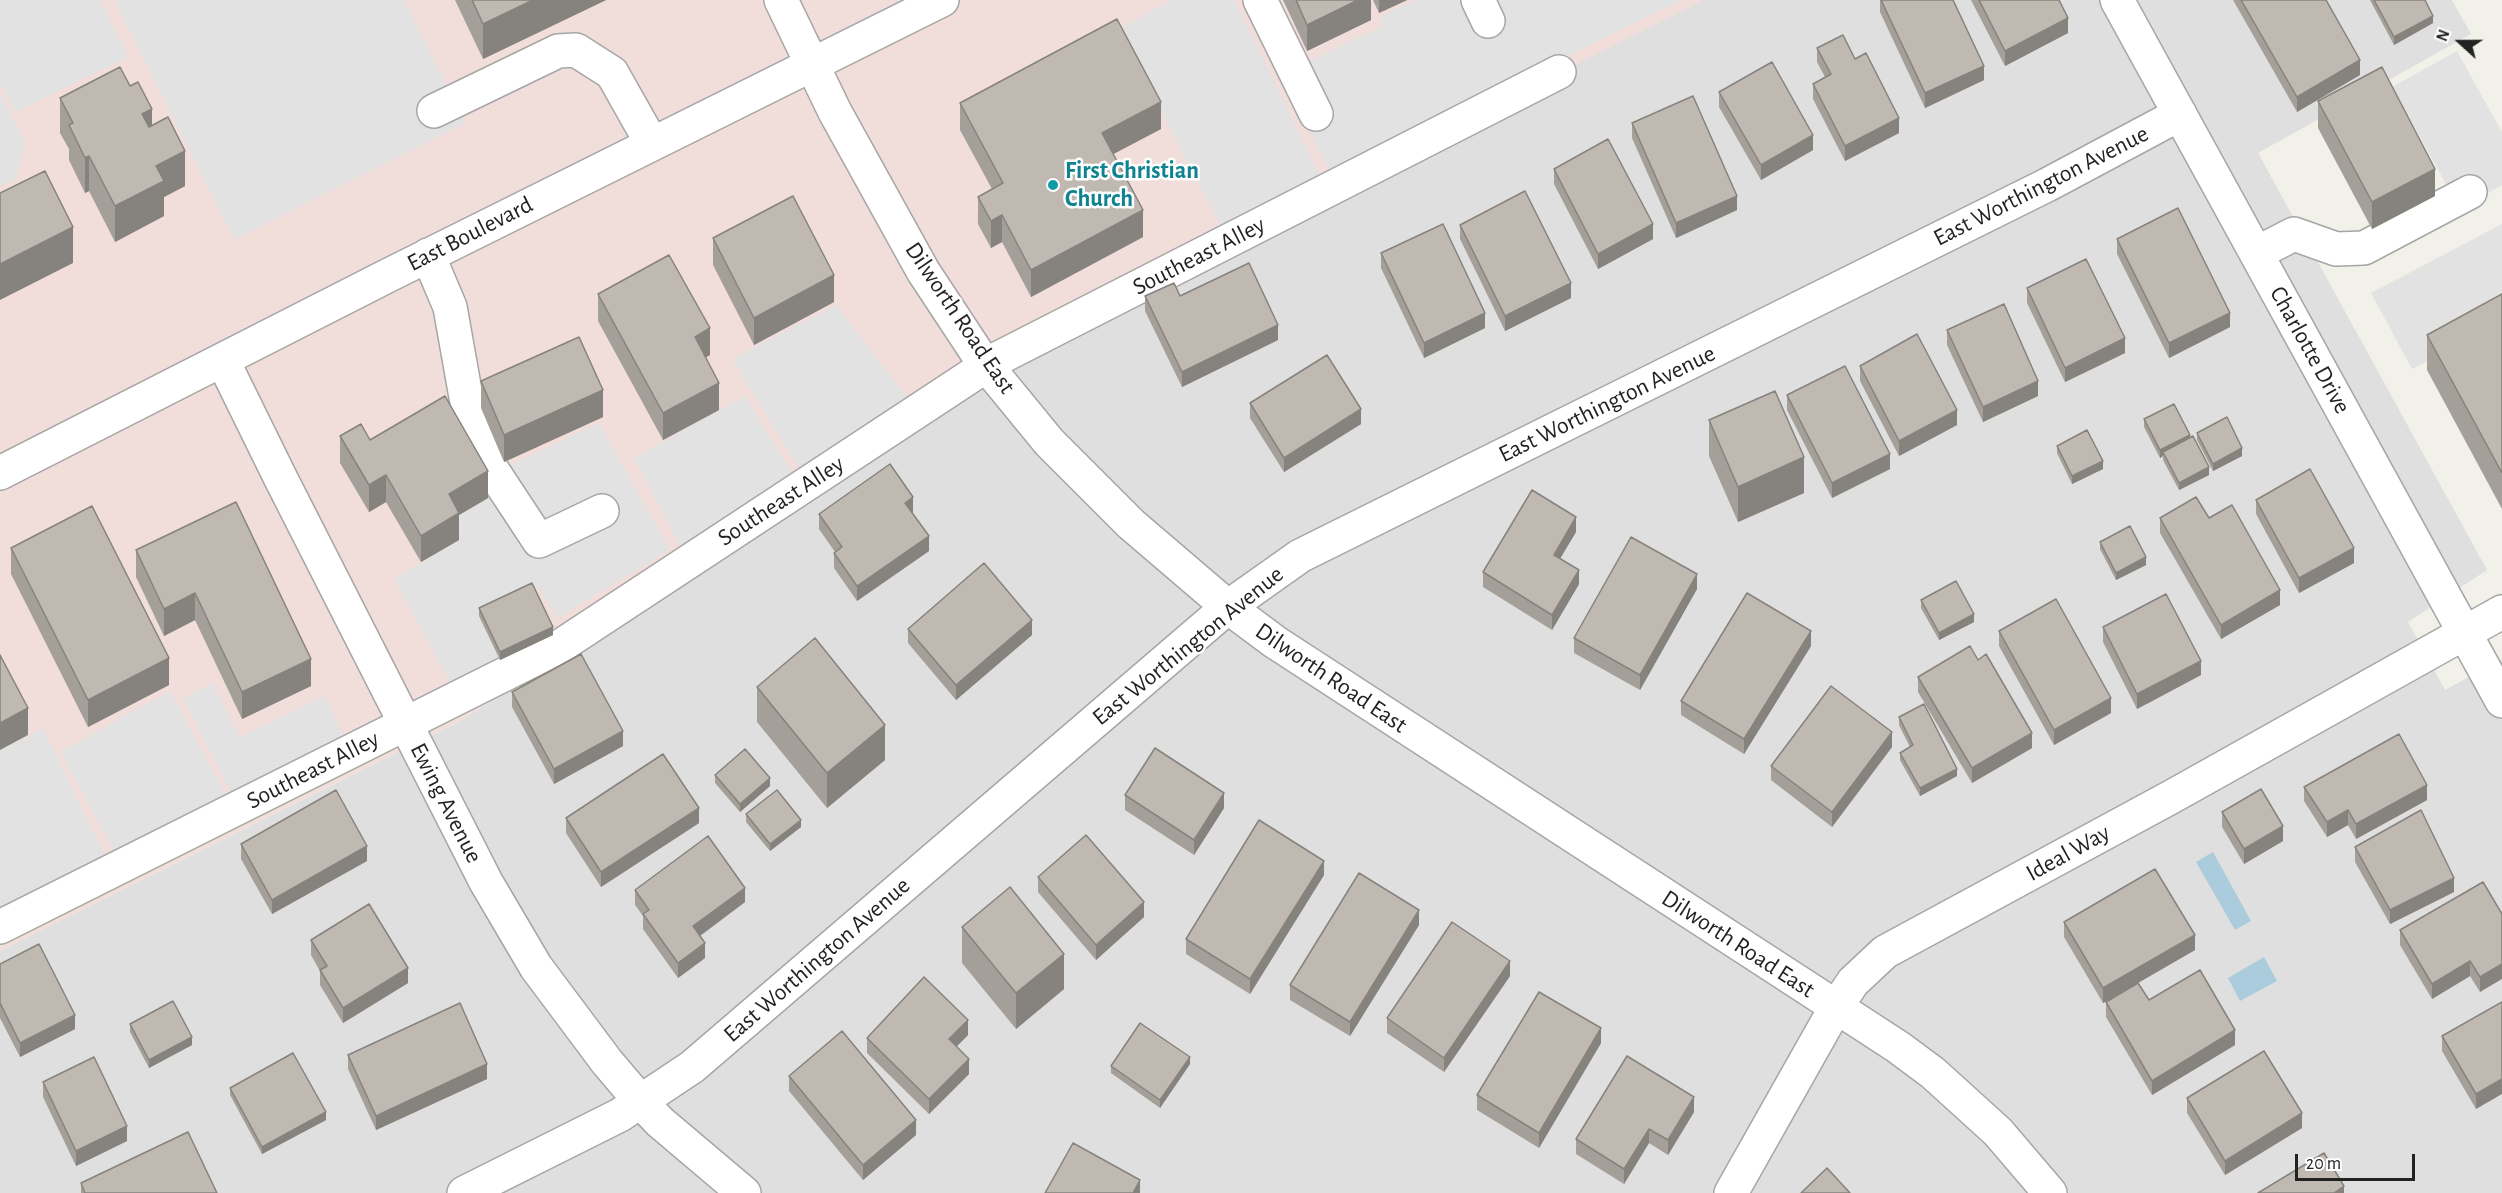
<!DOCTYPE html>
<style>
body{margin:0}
#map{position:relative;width:2502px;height:1193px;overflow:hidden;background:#f1f0e9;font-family:"Alegreya Sans",sans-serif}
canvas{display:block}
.north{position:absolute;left:2430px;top:12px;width:60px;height:60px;-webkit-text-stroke:4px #fff;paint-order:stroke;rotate:291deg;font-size:16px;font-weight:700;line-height:24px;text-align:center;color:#222}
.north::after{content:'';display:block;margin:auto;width:21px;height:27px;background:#222;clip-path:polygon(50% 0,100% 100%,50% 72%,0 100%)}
.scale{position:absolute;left:2295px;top:1154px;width:120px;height:27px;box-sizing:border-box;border:3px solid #222;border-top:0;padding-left:8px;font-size:18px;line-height:21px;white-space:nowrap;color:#222;-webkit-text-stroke:4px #fff;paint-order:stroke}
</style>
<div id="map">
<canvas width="2502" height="1193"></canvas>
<div class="north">N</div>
<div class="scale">20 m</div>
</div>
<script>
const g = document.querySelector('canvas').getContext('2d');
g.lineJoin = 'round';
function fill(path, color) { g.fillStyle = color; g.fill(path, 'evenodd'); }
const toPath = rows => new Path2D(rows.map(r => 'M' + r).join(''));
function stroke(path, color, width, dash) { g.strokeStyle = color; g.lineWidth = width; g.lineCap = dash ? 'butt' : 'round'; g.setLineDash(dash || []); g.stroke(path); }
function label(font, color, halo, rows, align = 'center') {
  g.font = font + ' "Alegreya Sans",sans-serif'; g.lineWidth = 5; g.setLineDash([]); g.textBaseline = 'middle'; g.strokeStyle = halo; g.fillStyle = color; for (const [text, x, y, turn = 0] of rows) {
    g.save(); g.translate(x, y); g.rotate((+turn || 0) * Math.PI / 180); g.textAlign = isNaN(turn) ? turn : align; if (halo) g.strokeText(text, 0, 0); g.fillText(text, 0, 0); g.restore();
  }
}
fill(toPath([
 [1703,0,2452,0,2471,34,2258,153,2487,570,2408,622,2445,690,2502,659,2502,1193,0,1193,0,951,459,722,722,551,712,533,1499,102]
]), '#e0dfdf');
fill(toPath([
 [0,0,1703,0,930,393,723,551,459,722,0,951]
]), '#f1ddd9');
fill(toPath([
 [0,0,100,0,128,57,15,112,0,83],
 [114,0,404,0,465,123,234,240],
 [1172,0,1234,0,1322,180,1222,228,1118,29],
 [1415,0,1682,0,1330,171,1281,74,1382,26,1379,17],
 [2457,51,2502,132,2502,185,2460,209,2392,87],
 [0,93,25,142,16,179,0,186],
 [2502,224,2502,321,2412,369,2371,293],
 [836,305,910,401,800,470,732,359],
 [745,396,796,479,680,546,634,458],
 [599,423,670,550,557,618,539,587,479,616,500,660,452,686,394,579,459,540,449,521,478,481],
 [213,683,240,737,324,696,349,746,236,802,183,698],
 [170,691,232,806,120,861,60,752],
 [43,728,110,866,0,921,0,750]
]), '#e2e2e2');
fill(toPath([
 [2213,852,2251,921,2235,930,2196,862],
 [2264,957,2277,981,2240,1001,2228,978]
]), '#abccdd');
const minor = toPath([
 [781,0,835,112,923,271,981,359,1049,442,1131,524,1228,607,1275,642,1898,1047,1933,1073,1998,1132,2050,1193],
 [1260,0,1316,114],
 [1478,0,1488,21],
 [2117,0,2502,701],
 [434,111,558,51,576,50,612,73,652,144],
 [2257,253,2294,234,2336,249,2364,248,2470,192],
 [428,255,450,307,471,425,485,459,539,541,602,511],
 [223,361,280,477,486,882,536,967,607,1062,641,1102,660,1122,744,1193],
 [0,473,389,275,942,0],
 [0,927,559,647,995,360,1559,72],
 [464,1193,620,1115,692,1067,1228,607,1300,556,2047,185,2180,114],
 [1731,1193,1836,1007,1853,982,1885,952,2173,796,2502,612]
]);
stroke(minor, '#a6a6a6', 36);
stroke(minor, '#fff', 33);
fill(toPath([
 [455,0,606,0,483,59],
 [1283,0,1371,0,1371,20,1307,51],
 [1373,0,1407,0,1379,13],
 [1880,0,1953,0,1984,80,1925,108,1880,12],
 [1971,0,2059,0,2068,33,2005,66],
 [2233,0,2326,0,2360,75,2297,112],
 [2370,0,2425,0,2433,23,2394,45],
 [1817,48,1855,59,1899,133,1845,161,1813,99,1813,84,1825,77,1817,62],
 [130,86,185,186,164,197,164,216,115,242,89,191,85,193,69,160,69,149,60,133,60,98],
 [1719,92,1813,150,1761,180,1719,107],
 [2318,101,2435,196,2372,229,2318,128],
 [960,103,1161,129,1113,154,1143,237,1031,297,1002,242,991,248,978,224,978,197,992,189,960,130],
 [1632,123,1737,210,1676,238,1632,138],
 [1554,169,1653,239,1598,269,1554,184],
 [1460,225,1571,298,1505,331,1460,239],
 [713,238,834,302,754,345,713,265],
 [2117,239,2230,327,2169,358,2117,254],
 [1381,253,1485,328,1424,358,1381,268],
 [2027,288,2125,353,2065,382,2027,303],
 [598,294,710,355,706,357,719,410,663,440,598,321],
 [2502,294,2502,509,2427,370,2427,335],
 [1145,296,1180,296,1278,340,1182,387,1145,311],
 [1947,330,2038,396,1983,422,1947,345],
 [1860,366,1957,425,1899,456,1860,381],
 [481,381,603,417,504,462,481,408],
 [1787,395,1890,469,1832,498,1787,410],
 [1250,403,1361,424,1284,472,1250,418],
 [2144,419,2190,438,2209,475,2179,490,2163,460,2163,456,2160,458,2144,427],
 [1709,420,1804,493,1738,522,1709,456],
 [2197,433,2242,456,2213,471,2197,440],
 [340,436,370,440,488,498,459,515,459,540,421,562,386,502,369,512,340,463],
 [2057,446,2103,469,2072,484,2057,453],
 [2256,500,2354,563,2299,593,2256,514],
 [236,502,311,686,242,719,195,620,164,636,136,577,136,550],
 [913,512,912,513,929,551,857,601,834,568,834,553,835,552,819,529,819,514],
 [2160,518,2280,605,2221,639,2160,533],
 [1576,532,1560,558,1579,584,1552,630,1483,587,1483,572],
 [2100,542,2146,565,2116,580,2100,549],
 [11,548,169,685,88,727,11,574],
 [1697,589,1640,690,1574,653,1574,638],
 [1921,600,1974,622,1939,640,1921,608],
 [479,608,553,635,500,660,479,616],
 [2103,627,2201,675,2137,709,2103,642],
 [908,629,1032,635,956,700,908,643],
 [1999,631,2111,713,2054,745,1999,646],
 [1811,646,1744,754,1681,715,1681,701],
 [1978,660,2032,748,1972,783,1918,692,1918,677],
 [757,687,885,760,827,808,757,722],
 [512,692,623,746,554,784,512,707],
 [1899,717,1957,776,1920,796,1900,760,1900,753,1910,747,1899,725],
 [1892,747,1832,827,1771,780,1771,766],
 [715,775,770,786,740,812,715,783],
 [2304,787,2427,800,2356,839,2348,825,2327,837,2304,801],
 [1125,795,1224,808,1194,855,1125,810],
 [2222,812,2283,841,2244,864,2222,827],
 [746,814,801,827,770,851,746,822],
 [566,818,699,823,601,887,566,833],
 [241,844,367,861,272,914,241,859],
 [2355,847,2454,892,2390,924,2355,862],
 [1324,875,1250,994,1186,954,1186,939],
 [1038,877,1144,917,1096,960,1038,892],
 [2483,882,2480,992,2470,976,2432,999,2400,945,2400,930],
 [635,890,745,902,700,936,705,958,678,978,643,929,643,916,635,905],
 [2064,922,2195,950,2138,983,2149,1000,2235,1045,2152,1095,2106,1017,2106,1002,2132,987,2103,1003,2064,937],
 [1419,925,1350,1036,1290,1000,1290,985],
 [962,927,1064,989,1016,1029,962,963],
 [311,940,408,983,343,1023,320,985,320,971,311,955],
 [0,964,75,1029,20,1057,0,1018],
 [1510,976,1444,1072,1387,1033,1387,1018],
 [2502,1002,2476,1109,2442,1051,2442,1036],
 [130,1024,192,1045,149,1068,130,1032],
 [968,1035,956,1047,969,1074,929,1114,867,1053,867,1038],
 [1601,1043,1539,1148,1477,1110,1477,1095],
 [348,1055,487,1079,376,1130,348,1069],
 [1190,1064,1160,1108,1111,1073,1111,1066],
 [789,1076,916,1135,863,1180,789,1091],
 [43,1082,127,1141,76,1166,43,1097],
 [230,1088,326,1120,262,1154,230,1095],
 [2187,1098,2302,1128,2225,1175,2187,1113],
 [1694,1112,1668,1155,1649,1143,1624,1184,1576,1154,1576,1139],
 [81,1183,217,1193,81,1193]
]), '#a49f99');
fill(toPath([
 [533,0,606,0,483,59,483,24],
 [1358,0,1371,0,1371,20,1307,51,1307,25],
 [1379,0,1407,0,1379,13],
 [2433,16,2433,23,2394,45,2394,37],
 [2068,18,2068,33,2005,66,2005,51],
 [2360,60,2360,75,2297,112,2297,97],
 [1984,66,1984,80,1925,108,1925,93],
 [1161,102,1161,129,1102,160,1102,133],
 [152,109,152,144,142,114],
 [1899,118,1899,133,1845,161,1845,146],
 [1813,135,1813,150,1761,180,1761,165],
 [185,151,185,186,164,197,164,216,115,242,115,206,156,166],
 [89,156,89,191,85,193,85,158],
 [2435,169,2435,196,2372,229,2372,202],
 [1737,196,1737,210,1676,238,1676,223],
 [1143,210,1143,237,1031,297,1031,270],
 [1002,215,1002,242,991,248,991,221],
 [1653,224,1653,239,1598,269,1598,254],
 [73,227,73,263,0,300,0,264],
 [834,275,834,302,754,345,754,318],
 [1571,283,1571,298,1505,331,1505,316],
 [1485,313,1485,328,1424,358,1424,343],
 [2230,313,2230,327,2169,358,2169,343],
 [1278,325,1278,340,1182,387,1182,372],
 [710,328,710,355,695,364,695,337],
 [2125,338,2125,353,2065,382,2065,368],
 [2038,381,2038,396,1983,422,1983,407],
 [719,383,719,410,663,440,663,413],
 [603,390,603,417,504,462,504,435],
 [1361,409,1361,424,1284,472,1284,458],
 [1957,410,1957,425,1899,456,1899,441],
 [2190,435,2190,443,2163,452,2163,456,2160,458,2160,450],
 [2242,448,2242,456,2213,471,2213,464],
 [1890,454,1890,469,1832,498,1832,483],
 [1804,457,1804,493,1738,522,1738,487],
 [2103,461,2103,469,2072,484,2072,476],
 [2209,467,2209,475,2179,490,2179,483],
 [488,471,488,498,459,515,459,540,421,562,421,536,449,494],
 [386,475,386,502,369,512,369,485],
 [913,497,913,512,905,517,905,503],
 [1576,517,1576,532,1554,569,1554,555],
 [929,536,929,551,857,601,857,586],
 [2354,548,2354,563,2299,593,2299,578],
 [2146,557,2146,565,2116,580,2116,573],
 [1579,570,1579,584,1552,630,1552,615],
 [1697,574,1697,589,1640,690,1640,675],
 [2280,590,2280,605,2221,639,2221,625],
 [195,593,195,620,164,636,164,609],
 [1974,614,1974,622,1939,640,1939,633],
 [1032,620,1032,635,956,700,956,685],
 [553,627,553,635,500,660,500,652],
 [1811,631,1811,646,1744,754,1744,739],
 [169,658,169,685,88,727,88,700],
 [311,659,311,686,242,719,242,692],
 [2201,661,2201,675,2137,709,2137,694],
 [2111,698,2111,713,2054,745,2054,730],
 [28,708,28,735,0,750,0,723],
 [885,725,885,760,827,808,827,773],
 [623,731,623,746,554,784,554,769],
 [1892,732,1892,747,1832,827,1832,812],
 [2032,733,2032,748,1972,783,1972,768],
 [1957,769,1957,776,1920,796,1920,788],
 [770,778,770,786,740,812,740,804],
 [2427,785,2427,800,2356,839,2356,824],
 [1224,793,1224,808,1194,855,1194,840],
 [699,808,699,823,601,887,601,872],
 [2348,810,2348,825,2327,837,2327,822],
 [801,820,801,827,770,851,770,844],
 [2283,826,2283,841,2244,864,2244,849],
 [367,846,367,861,272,914,272,900],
 [1324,861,1324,875,1250,994,1250,979],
 [2454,878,2454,892,2390,924,2390,910],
 [745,888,745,902,693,941,693,926],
 [1144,902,1144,917,1096,960,1096,945],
 [1419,910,1419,925,1350,1036,1350,1022],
 [2195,935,2195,950,2103,1003,2103,988],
 [705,943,705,958,678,978,678,963],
 [1064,954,1064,989,1016,1029,1016,993],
 [1510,961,1510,976,1444,1072,1444,1058],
 [2470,961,2470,976,2432,999,2432,984],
 [2502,964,2502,979,2480,992,2480,977],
 [408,968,408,983,343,1023,343,1008],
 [75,1015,75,1029,20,1057,20,1043],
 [968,1020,968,1035,949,1054,949,1039],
 [1601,1028,1601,1043,1539,1148,1539,1133],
 [2235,1030,2235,1045,2152,1095,2152,1081],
 [192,1037,192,1045,149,1068,149,1060],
 [1190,1057,1190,1064,1160,1108,1160,1100],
 [969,1059,969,1074,929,1114,929,1099],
 [487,1064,487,1079,376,1130,376,1116],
 [2502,1079,2502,1094,2476,1109,2476,1094],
 [1694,1097,1694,1112,1668,1155,1668,1140],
 [326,1112,326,1120,262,1154,262,1147],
 [2302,1113,2302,1128,2225,1175,2225,1161],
 [916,1120,916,1135,863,1180,863,1165],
 [127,1126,127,1141,76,1166,76,1151],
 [1649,1129,1649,1143,1624,1184,1624,1169],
 [1140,1180,1140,1193,1133,1193],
 [2344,1186,2344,1193,2334,1193]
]), '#86827d');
const building = toPath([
 [472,0,533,0,483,24,472,0],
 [1296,0,1358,0,1307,25,1296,0],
 [1881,0,1953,0,1984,66,1925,93,1881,0],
 [1979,0,2059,0,2068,18,2005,51,1979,0],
 [2241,0,2326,0,2360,60,2297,97,2241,0],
 [2374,0,2425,0,2433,16,2394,37,2374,0],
 [1117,19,1161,102,1102,133,1143,210,1031,270,1002,215,991,221,978,197,1003,183,960,103,1117,19],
 [1843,35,1855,59,1866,53,1899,118,1845,146,1813,84,1831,74,1817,48,1843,35],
 [1772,62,1813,135,1761,165,1719,92,1772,62],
 [120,67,130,86,138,82,152,109,142,114,149,127,168,117,185,151,156,166,164,181,115,206,89,156,85,158,69,125,73,123,60,98,120,67],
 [2382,67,2435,169,2372,202,2318,101,2382,67],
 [1693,96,1737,196,1676,223,1632,123,1693,96],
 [1608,139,1653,224,1598,254,1554,169,1608,139],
 [45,171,73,227,0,264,0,193,45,171],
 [1525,191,1571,283,1505,316,1460,225,1525,191],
 [793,196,834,275,754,318,713,238,793,196],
 [2178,208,2230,313,2169,343,2117,239,2178,208],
 [1443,224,1485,313,1424,343,1381,253,1443,224],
 [669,255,710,328,695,337,719,383,663,413,598,294,669,255],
 [2086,259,2125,338,2065,368,2027,288,2086,259],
 [1249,263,1278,325,1182,372,1145,296,1174,283,1180,296,1249,263],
 [2502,294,2502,473,2427,335,2502,294],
 [2004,304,2038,381,1983,407,1947,330,2004,304],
 [1917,334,1957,410,1899,441,1860,366,1917,334],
 [579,337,603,390,504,435,481,381,579,337],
 [1327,355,1361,409,1284,458,1250,403,1327,355],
 [1845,366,1890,454,1832,483,1787,395,1845,366],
 [1775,391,1804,457,1738,487,1709,420,1775,391],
 [445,396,488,471,449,494,459,513,421,536,386,475,369,485,340,436,361,424,370,440,445,396],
 [2174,404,2190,435,2160,450,2144,419,2174,404],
 [2227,417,2242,448,2213,464,2197,433,2227,417],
 [2087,430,2103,461,2072,476,2057,446,2087,430],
 [2193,436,2209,467,2179,483,2163,452,2193,436],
 [890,464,913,497,905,503,929,536,857,586,834,553,842,547,819,514,890,464],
 [2310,469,2354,548,2299,578,2256,500,2310,469],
 [1532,490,1576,517,1554,555,1579,570,1552,615,1483,572,1532,490],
 [2196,497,2209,518,2232,505,2280,590,2221,625,2160,518,2196,497],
 [236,502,311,659,242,692,195,593,164,609,136,550,236,502],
 [92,506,169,658,88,700,11,548,92,506],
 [2130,526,2146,557,2116,573,2100,542,2130,526],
 [1631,537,1697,574,1640,675,1574,638,1631,537],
 [984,563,1032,620,956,685,908,629,984,563],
 [1956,581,1974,614,1939,633,1921,600,1956,581],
 [532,583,553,627,500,652,479,608,532,583],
 [1747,593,1811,631,1744,739,1681,701,1747,593],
 [2166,594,2201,661,2137,694,2103,627,2166,594],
 [2056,599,2111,698,2054,730,1999,631,2056,599],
 [815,638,885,725,827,773,757,687,815,638],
 [1970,646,1978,660,1986,654,2032,733,1972,768,1918,677,1970,646],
 [581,654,623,731,554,769,512,692,581,654],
 [0,655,28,708,0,723,0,655],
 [1831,686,1892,732,1832,812,1771,766,1831,686],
 [1924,704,1957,769,1920,788,1900,753,1913,745,1899,717,1924,704],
 [2399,734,2427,785,2356,824,2348,810,2327,822,2304,787,2399,734],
 [1155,748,1224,793,1194,840,1125,795,1155,748],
 [745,749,770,778,740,804,715,775,745,749],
 [663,754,699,808,601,872,566,818,663,754],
 [2261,789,2283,826,2244,849,2222,812,2261,789],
 [336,790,367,846,272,900,241,844,336,790],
 [777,790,801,820,770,844,746,814,777,790],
 [2421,810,2454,878,2390,910,2355,847,2421,810],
 [1259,820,1324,861,1250,979,1186,939,1259,820],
 [1086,835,1144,902,1096,945,1038,877,1086,835],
 [708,836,745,888,693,926,705,943,678,963,643,914,649,910,635,890,708,836],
 [2155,869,2195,935,2103,988,2064,922,2155,869],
 [1359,873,1419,910,1350,1022,1290,985,1359,873],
 [2483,882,2502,914,2502,964,2480,977,2470,961,2432,984,2400,930,2483,882],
 [1010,887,1064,954,1016,993,962,927,1010,887],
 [369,904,408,968,343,1008,320,970,327,966,311,940,369,904],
 [1452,922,1510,961,1444,1058,1387,1018,1452,922],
 [39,944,75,1015,20,1043,0,1003,0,964,39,944],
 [2200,970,2235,1030,2152,1081,2106,1002,2138,983,2149,1000,2200,970],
 [924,977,968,1020,949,1039,969,1059,929,1099,867,1038,924,977],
 [1539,992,1601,1028,1539,1133,1477,1095,1539,992],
 [173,1001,192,1037,149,1060,130,1024,173,1001],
 [2502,1002,2502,1079,2476,1094,2442,1036,2502,1002],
 [460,1003,487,1064,376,1116,348,1055,460,1003],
 [1140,1023,1190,1057,1160,1100,1111,1066,1140,1023],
 [842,1031,916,1120,863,1165,789,1076,842,1031],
 [2264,1051,2302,1113,2225,1161,2187,1098,2264,1051],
 [293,1053,326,1112,262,1147,230,1088,293,1053],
 [1627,1056,1694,1097,1668,1140,1649,1129,1624,1169,1576,1139,1627,1056],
 [94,1057,127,1126,76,1151,43,1082,94,1057],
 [188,1132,217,1193,85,1193,81,1183,188,1132],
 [1073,1143,1140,1180,1133,1193,1045,1193,1073,1143],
 [2324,1153,2344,1186,2334,1193,2258,1193,2324,1153],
 [1827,1168,1850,1193,1801,1193,1827,1168]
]);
fill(building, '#bfb9b2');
stroke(building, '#86827d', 1.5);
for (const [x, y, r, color] of [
 [1053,185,6,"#0f9aa8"]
]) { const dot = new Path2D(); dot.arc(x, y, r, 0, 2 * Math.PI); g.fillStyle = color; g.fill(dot); stroke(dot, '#fff', 2); }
label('bold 24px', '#0d838f', '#fff', [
 ["First Christian",1065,171],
 ["Church",1065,199]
], 'left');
label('24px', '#222', '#fff', [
 ["East Worthington Avenue",2041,186,-27],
 ["East Boulevard",470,234,-27],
 ["Southeast Alley",1199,256,-27],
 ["Dilworth Road East",960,318,56],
 ["Charlotte Drive",2310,350,61],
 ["East Worthington Avenue",1607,404,-26],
 ["Southeast Alley",781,501,-33],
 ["East Worthington Avenue",1188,646,-39],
 ["Dilworth Road East",1331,678,34],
 ["Southeast Alley",313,770,-27],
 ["Ewing Avenue",446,803,63],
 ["Ideal Way",2068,853,-29],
 ["Dilworth Road East",1738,944,33],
 ["East Worthington Avenue",817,960,-41]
]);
</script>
